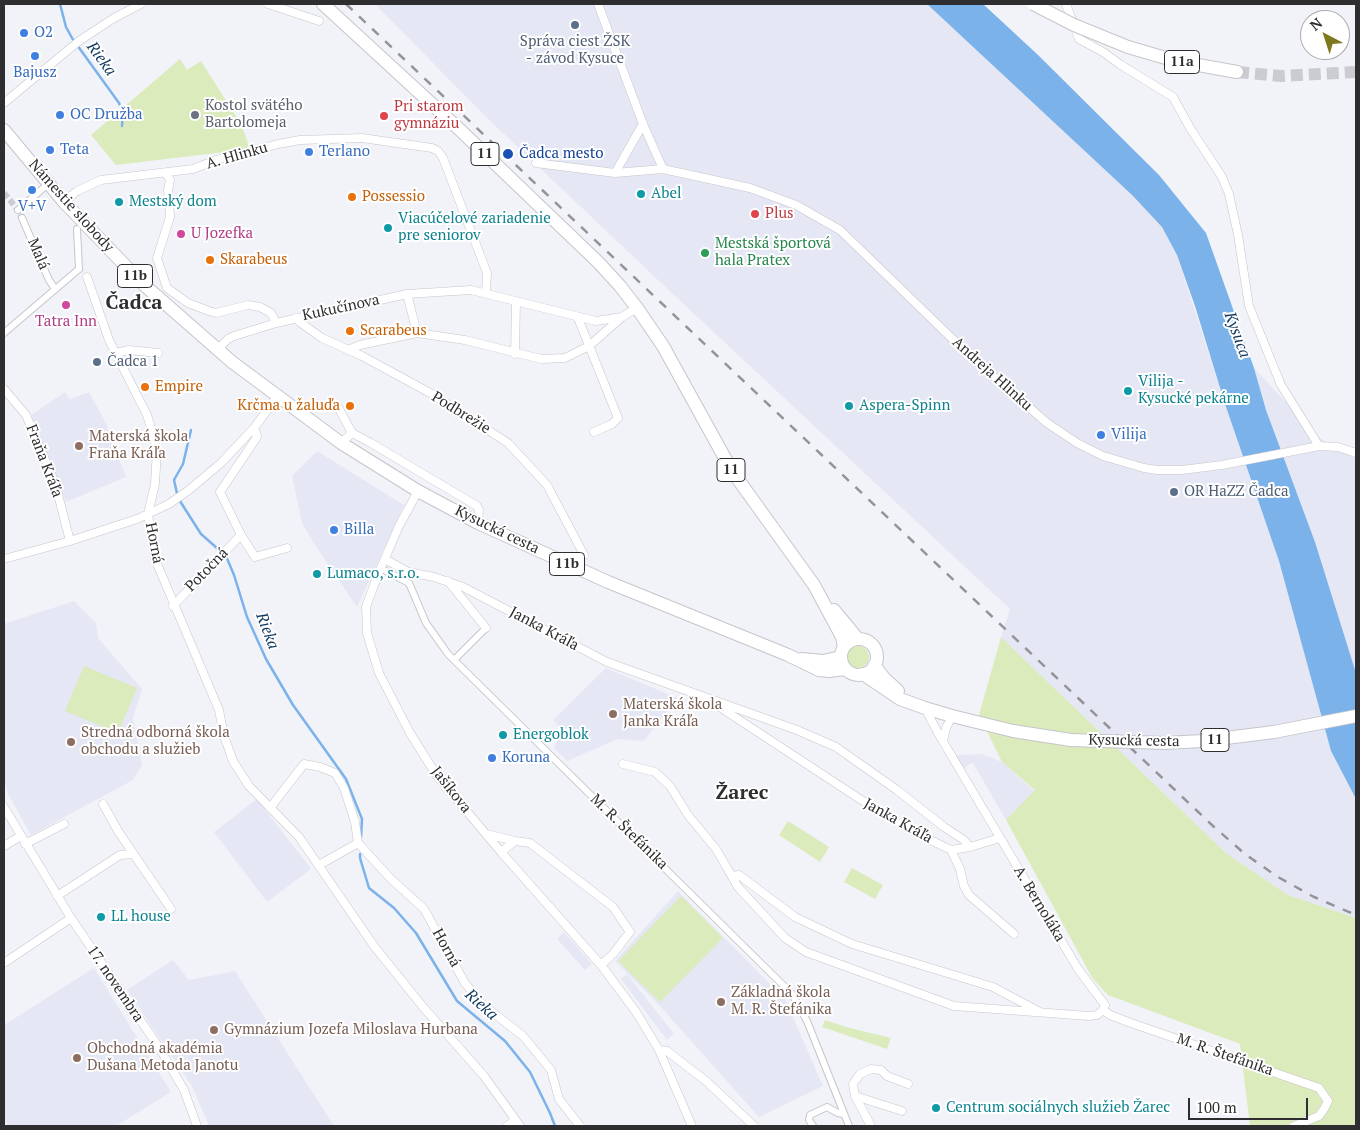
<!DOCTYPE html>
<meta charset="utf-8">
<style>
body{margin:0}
#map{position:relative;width:1360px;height:1130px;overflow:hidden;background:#f2f3f9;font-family:"PT Serif",serif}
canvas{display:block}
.frame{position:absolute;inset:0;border:5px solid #2e2e30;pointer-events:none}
.north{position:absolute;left:1300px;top:10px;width:50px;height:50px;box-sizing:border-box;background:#fff;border:1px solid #ababac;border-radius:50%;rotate:320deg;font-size:14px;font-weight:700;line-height:20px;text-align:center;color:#2e2e30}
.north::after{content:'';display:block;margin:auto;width:18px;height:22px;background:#7e791f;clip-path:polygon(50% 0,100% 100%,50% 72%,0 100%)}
.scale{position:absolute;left:1188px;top:1098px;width:120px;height:22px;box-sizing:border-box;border:2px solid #2e2e30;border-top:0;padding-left:6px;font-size:15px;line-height:18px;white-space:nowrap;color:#2e2e30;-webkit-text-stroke:4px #fff;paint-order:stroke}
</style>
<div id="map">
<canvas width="1360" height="1130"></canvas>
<div class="frame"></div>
<div class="north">N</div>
<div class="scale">100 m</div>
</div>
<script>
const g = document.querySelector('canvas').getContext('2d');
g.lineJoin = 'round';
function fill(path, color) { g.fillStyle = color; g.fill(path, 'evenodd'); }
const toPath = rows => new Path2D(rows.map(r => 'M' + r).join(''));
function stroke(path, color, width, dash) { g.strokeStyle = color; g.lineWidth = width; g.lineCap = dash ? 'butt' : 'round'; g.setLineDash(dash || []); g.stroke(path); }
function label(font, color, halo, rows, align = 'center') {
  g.font = font + ' "PT Serif",serif'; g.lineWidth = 4; g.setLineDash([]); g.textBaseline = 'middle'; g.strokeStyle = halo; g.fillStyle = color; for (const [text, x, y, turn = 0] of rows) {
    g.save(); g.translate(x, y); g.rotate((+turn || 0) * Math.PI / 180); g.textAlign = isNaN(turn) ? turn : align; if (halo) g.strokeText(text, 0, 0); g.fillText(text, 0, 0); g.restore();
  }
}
fill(toPath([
 [375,4,927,4,1069,136,1132,195,1162,227,1177,255,1225,404,1279,561,1331,751,1356,799,1356,918,1288,895,1227,854,1001,637,1010,609,659,281,485,116],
 [1254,368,1318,437,1356,459,1356,673,1315,542,1266,410],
 [65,392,70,399,89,392,108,427,107,428,126,477,66,502,31,415],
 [317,451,404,505,357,607,315,545,302,523,292,476],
 [74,601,96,623,98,638,142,689,133,718,142,765,133,780,31,835,8,794,4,780,4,624],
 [606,668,677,698,644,741,618,739,567,761,554,748,562,730,553,720],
 [982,754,1002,762,1035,791,1006,820,973,763,969,764,964,769,956,755],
 [257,799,311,869,267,902,214,832],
 [678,891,785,999,823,1086,759,1117,659,1005,615,961],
 [564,932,592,964,585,970,557,939],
 [173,960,189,980,235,971,334,1126,209,1126,192,1086,127,990],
 [94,968,171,1092,116,1126,8,1126,4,1119,4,1025],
 [627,974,674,1034,667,1040,621,979]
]), '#e5e7f4');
fill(toPath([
 [180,59,187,70,201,61,242,126,250,149,116,165,91,135],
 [1001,637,1227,854,1288,895,1356,918,1356,1126,1250,1126,1240,1044,1108,995,1093,979,1006,820,1035,790,1002,762,979,715],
 '847 657a11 11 0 1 1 22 0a11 11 0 1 1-22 0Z',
 [84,666,137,688,118,733,65,711],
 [788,821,829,847,820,862,779,835],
 [852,868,883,885,875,899,844,882],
 [681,896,723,938,660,1002,618,961],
 [825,1020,846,1027,891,1038,887,1049,822,1027]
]), '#dbebbc');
fill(toPath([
 [927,4,983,4,1037,54,1159,175,1206,233,1254,368,1266,410,1315,542,1356,673,1356,799,1331,751,1279,561,1225,404,1195,306,1177,255,1162,227,1132,195]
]), '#7bb2ea');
stroke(toPath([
 [60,4,66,27,72,38,119,103,123,112,122,126],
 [191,430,183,464,174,480,178,498,201,534,226,556,234,575,247,617,266,659,293,705,346,779,362,819,361,837],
 [360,854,360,858,369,888,394,908,416,933,457,1001,505,1041,530,1072,550,1113,555,1126]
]), '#7bb2ea', 2.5);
stroke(toPath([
 [4,193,18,210,22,218]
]), '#cbccd1', 6, [6, 3]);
stroke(toPath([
 [1237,72,1281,76,1356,72]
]), '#cbccd1', 12, [12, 6]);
const pedestrian = toPath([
 [18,210,48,184],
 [22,218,49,280,55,289],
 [77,229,79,269],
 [4,333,79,269],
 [386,571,409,583,426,623,448,654,792,994,807,1021,849,1126],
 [454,660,486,628],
 [813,1126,809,1120,810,1115,827,1107,838,1113,843,1114]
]);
const minor = toPath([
 [268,4,319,21],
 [598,4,643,124,663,169],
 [1066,4,1079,39,1103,52,1121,65,1173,97,1190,128,1222,177,1229,194,1238,235,1249,306,1281,385,1319,446],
 [4,103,79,41,114,18,141,4],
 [536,163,615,173,663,169,750,188,796,205,840,230,966,352,1047,423,1077,443,1103,456,1144,468,1157,470,1182,470,1222,465,1319,446,1338,447,1356,453],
 [166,173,170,180,168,190,170,217,157,258,167,288,188,303,209,311,216,313,248,305,260,307,271,313,276,323],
 [615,173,643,124],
 [64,202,77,191,101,180,193,169,216,160,278,144,300,140,362,138,432,148,438,151,443,158,487,273,486,293],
 [87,277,109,340,147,415,154,438,157,450,155,484,148,514,155,559,219,710,224,736,233,761,249,786,299,837,374,946,423,1007,484,1076,520,1126],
 [407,294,417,333],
 [295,318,301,323,322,338,362,356,432,394,508,443,547,485,584,555],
 [578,318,618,418,612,424,594,432],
 [217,350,228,339,234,336,276,323,407,294,471,290,596,321,622,317],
 [348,350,360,345,417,333,465,340,541,359,565,358,589,346,622,317,637,308],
 [116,353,129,350,158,353],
 [515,354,516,302],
 [4,389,26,415,55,483,70,541],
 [338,407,352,433],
 [341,443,352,433,371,443,477,506,479,510,478,523],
 [418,491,399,526,377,577,366,607,367,633,379,673,410,733,437,776,501,852,601,965,636,1012,659,1050,692,1126],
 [241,535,255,557,287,548],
 [4,559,70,541,137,519,169,504,189,490,221,463,254,428,277,397],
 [385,559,408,572,434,577,463,587,607,662,797,730,836,747,897,790,944,827,964,840,970,847],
 [448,581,486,628],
 [173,606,241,535,220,492,255,440,257,436,254,428],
 [715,704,869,805,918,834,951,850,970,847,1000,838],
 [925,708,938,733,1078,969,1105,1005,1103,1010],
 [943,741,946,728,952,716],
 [623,764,655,772,670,786,688,815,716,849,738,887,785,938,806,952,954,1006,1089,1016,1097,1015,1103,1010],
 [103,804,118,831,171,909],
 [4,807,71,918,160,1049,184,1090,197,1126],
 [270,808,304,764,320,767,335,773,344,788,355,822,358,843],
 [486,834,515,841],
 [25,844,64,824],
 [4,846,21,836],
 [951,850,960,869,964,886,969,895,1014,934],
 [501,852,515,841,530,843,613,907,630,932,613,954,601,965],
 [319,865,358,843,391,879,424,909,465,983,482,1004,523,1036,551,1070,559,1099,580,1126],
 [732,876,739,875,795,917,852,944,993,987,1040,1012],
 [57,896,120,855,133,854],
 [4,963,71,918],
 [1103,1010,1110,1015,1131,1023,1319,1088,1328,1101,1324,1109,1319,1116,1294,1126],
 [659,1050,667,1051,706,1081,754,1126],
 [855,1096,902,1111],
 [507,1126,515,1120],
 [871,1126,855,1096,853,1084,860,1074,871,1069,881,1070,887,1076,908,1084]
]);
const primary = toPath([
 [323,4,459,129,599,263,620,286,637,308,663,346,732,471,814,585,842,637,844,647],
 [1128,47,1176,61,1237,72],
 [4,130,64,202,143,284,232,362,341,443,418,491,478,523,608,582,788,655,819,670,829,671,845,669],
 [834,610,858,639],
 '841 657a18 18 0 1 1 36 0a18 18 0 1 1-36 0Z',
 [802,659,823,661,841,657],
 [874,665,884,678,898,691],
 [863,674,900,699,925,708,952,716,1013,731,1071,740]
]);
stroke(pedestrian, '#c5c5cb', 8);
stroke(minor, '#c5c5cb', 9);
stroke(primary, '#c5c5cb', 14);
stroke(pedestrian, '#fff', 6);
stroke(minor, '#fff', 8);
stroke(primary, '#fff', 12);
stroke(toPath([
 [346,4,1213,826,1245,854,1278,877,1314,897,1356,915]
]), '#949498', 2.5, [9, 9]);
const primaryBridge = toPath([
 [1033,4,1074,25,1128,47],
 [1071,740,1165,743,1202,741,1274,732,1356,716]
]);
stroke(primaryBridge, '#c5c5cb', 14, []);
stroke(primaryBridge, '#fff', 12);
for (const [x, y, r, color] of [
 [575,25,5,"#5c6f8a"],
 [24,33,5,"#3f7fe0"],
 [35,56,5,"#3f7fe0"],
 [60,115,5,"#3f7fe0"],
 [195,115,5,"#6b7280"],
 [384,116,5,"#e0444e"],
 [50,150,5,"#3f7fe0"],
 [309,152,5,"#3f7fe0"],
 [508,154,6,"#1a4fb4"],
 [32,190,5,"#3f7fe0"],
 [641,194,5,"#0f9aa8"],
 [352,197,5,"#e8710a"],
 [119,202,5,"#0f9aa8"],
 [755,214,5,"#e0444e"],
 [388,228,5,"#0f9aa8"],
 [181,234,5,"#d1479c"],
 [705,253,5,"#2e9e5b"],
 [210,260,5,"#e8710a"],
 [66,305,5,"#d1479c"],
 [350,331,5,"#e8710a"],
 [97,362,5,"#5c6f8a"],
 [145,387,5,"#e8710a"],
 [1128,391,5,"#0f9aa8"],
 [350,406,5,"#e8710a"],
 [849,406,5,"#0f9aa8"],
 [1101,435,5,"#3f7fe0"],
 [79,446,5,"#8d6e63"],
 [1174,492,5,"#5c6f8a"],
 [334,530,5,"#3f7fe0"],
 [317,574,5,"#0f9aa8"],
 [613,714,5,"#8d6e63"],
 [503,735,5,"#0f9aa8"],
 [71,742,5,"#8d6e63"],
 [492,758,5,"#3f7fe0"],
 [101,917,5,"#0f9aa8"],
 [721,1002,5,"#8d6e63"],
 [214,1030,5,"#8d6e63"],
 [77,1058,5,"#8d6e63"],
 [936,1108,5,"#0f9aa8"]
]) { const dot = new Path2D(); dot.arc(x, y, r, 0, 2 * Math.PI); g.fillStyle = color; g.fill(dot); stroke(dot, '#fff', 2); }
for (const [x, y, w] of [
 [1182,62,35],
 [485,154,28],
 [135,276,35],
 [731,470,28],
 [567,564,35],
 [1215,740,28]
]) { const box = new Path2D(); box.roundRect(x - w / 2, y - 11.5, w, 23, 4); g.fillStyle = '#fff'; g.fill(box); stroke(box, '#2e2e30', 1); }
label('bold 14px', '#2e2e30', null, [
 ["11a",1182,62],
 ["11",485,154],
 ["11b",135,276],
 ["11",731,470],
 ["11b",567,564],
 ["11",1215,740]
]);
label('15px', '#366cbe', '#fff', [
 ["O2",34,33],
 ["Bajusz",35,73,"center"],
 ["OC Družba",70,115],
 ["Teta",60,150],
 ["Terlano",319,152],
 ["V+V",32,207,"center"],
 ["Vilija",1111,435],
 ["Billa",344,530],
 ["Koruna",502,758]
], 'left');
label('15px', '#4e5e75', '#fff', [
 ["Správa ciest ŽSK",575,42,"center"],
 ["- závod Kysuce",575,59,"center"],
 ["Čadca 1",107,362],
 ["OR HaZZ Čadca",1184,492]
], 'left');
label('15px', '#5b616d', '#fff', [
 ["Kostol svätého",205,106],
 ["Bartolomeja",205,123]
], 'left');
label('15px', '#be3a42', '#fff', [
 ["Pri starom",394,107],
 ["gymnáziu",394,124],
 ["Plus",765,214]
], 'left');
label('15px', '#164399', '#fff', [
 ["Čadca mesto",519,154]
], 'left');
label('15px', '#2e2e30', '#fff', [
 ["A. Hlinku",237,156,-16],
 ["Námestie slobody",71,206,48],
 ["Malá",38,254,67],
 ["Kukučínova",341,308,-12],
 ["Andreja Hlinku",992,374,42],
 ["Podbrežie",461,413,32],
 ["Fraňa Kráľa",44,461,69],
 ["Kysucká cesta",497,530,26],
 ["Horná",154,543,79],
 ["Potočná",207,570,-46],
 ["Janka Kráľa",544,629,28],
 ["Kysucká cesta",1134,741,1],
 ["Jašíkova",451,790,52],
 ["Janka Kráľa",898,821,29],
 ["M. R. Štefánika",629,832,44],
 ["A. Bernoláka",1039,904,59],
 ["Horná",446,948,61],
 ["17. novembra",115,984,56],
 ["M. R. Štefánika",1225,1055,19]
]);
label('15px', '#0d838f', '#fff', [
 ["Abel",651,194],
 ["Mestský dom",129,202],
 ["Viacúčelové zariadenie",398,219],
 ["pre seniorov",398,236],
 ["Vilija -",1138,382],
 ["Kysucké pekárne",1138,399],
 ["Aspera-Spinn",859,406],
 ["Lumaco, s.r.o.",327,574],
 ["Energoblok",513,735],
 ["LL house",111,917],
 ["Centrum sociálnych služieb Žarec",946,1108]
], 'left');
label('15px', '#c56008', '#fff', [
 ["Possessio",362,197],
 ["Skarabeus",220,260],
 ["Scarabeus",360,331],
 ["Empire",155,387],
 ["Krčma u žaluďa",340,406,"right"]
], 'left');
label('15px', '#b23c85', '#fff', [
 ["U Jozefka",191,234],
 ["Tatra Inn",66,322,"center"]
], 'left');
label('15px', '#27864d', '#fff', [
 ["Mestská športová",715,244],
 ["hala Pratex",715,261]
], 'left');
label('15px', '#785e54', '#fff', [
 ["Materská škola",89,437],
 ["Fraňa Kráľa",89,454],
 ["Materská škola",623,705],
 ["Janka Kráľa",623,722],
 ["Stredná odborná škola",81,733],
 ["obchodu a služieb",81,750],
 ["Základná škola",731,993],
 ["M. R. Štefánika",731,1010],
 ["Gymnázium Jozefa Miloslava Hurbana",224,1030],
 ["Obchodná akadémia",87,1049],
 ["Dušana Metoda Janotu",87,1066]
], 'left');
label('italic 16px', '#12395e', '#fff', [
 ["Rieka",101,59,54],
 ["Kysuca",1237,335,70],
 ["Rieka",267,631,69],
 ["Rieka",481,1005,42]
]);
label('bold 20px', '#2e2e30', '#fff', [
 ["Čadca",134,303],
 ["Žarec",742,793]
]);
</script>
